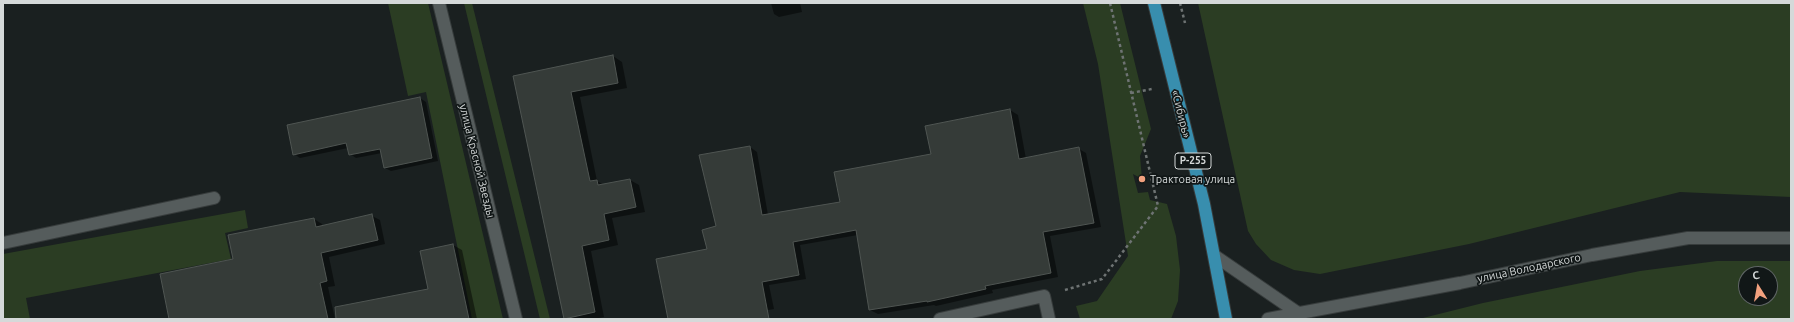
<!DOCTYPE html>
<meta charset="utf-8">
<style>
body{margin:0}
#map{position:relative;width:1794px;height:322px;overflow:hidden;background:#1a2020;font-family:Ubuntu,sans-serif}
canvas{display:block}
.frame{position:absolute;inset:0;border:4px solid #d5d9d9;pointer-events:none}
.north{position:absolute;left:1738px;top:266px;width:40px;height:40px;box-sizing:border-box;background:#111717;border:1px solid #5f6565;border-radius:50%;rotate:349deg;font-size:11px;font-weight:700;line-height:16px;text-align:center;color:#d5d9d9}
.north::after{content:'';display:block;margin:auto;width:14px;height:18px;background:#f2a17e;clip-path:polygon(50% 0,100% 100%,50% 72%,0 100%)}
</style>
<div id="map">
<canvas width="1794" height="322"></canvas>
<div class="frame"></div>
<div class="north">С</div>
</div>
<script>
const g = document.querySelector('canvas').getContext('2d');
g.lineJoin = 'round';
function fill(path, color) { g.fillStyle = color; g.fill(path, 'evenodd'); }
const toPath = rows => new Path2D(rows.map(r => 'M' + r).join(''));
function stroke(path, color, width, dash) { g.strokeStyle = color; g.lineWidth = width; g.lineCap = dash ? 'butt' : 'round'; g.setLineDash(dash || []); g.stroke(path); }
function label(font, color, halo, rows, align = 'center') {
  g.font = font + ' Ubuntu,sans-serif'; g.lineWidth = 3.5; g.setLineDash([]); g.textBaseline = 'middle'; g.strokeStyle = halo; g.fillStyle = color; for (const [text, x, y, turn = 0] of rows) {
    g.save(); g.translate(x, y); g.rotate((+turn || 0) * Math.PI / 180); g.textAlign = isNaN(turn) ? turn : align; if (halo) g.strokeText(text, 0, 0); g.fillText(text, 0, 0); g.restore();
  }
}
fill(toPath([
 [388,3,428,3,503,319,472,319,426,92,408,96],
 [464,3,472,3,550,319,540,319],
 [1083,3,1120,3,1151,129,1140,156,1142,179,1133,174,1138,193,1148,192,1150,200,1167,204,1176,236,1180,270,1178,301,1171,319,1080,319,1076,306,1097,301,1128,256,1098,64],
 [1198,3,1791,3,1791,197,1680,192,1469,244,1320,274,1294,270,1271,260,1256,244,1248,231],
 [245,210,248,228,225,233,231,259,26,298,30,319,3,319,3,254],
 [1717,261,1791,261,1791,319,1419,319,1483,303,1640,271],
 [1746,274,1770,274,1770,298,1746,298]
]), '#2b3d23');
fill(toPath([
 [771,3,800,3,802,12,779,17,774,14],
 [613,56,622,62,627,88,580,97,597,181,604,185,630,180,639,185,645,212,612,218,618,245,591,251,604,317,593,319,566,319,565,318,514,77],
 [420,98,426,102,438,161,391,171,385,168,382,153,356,158,350,154,348,148,300,158,294,154],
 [1010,110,1018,115,1026,159,1079,149,1086,153,1101,227,1050,236,1058,277,992,290,993,293,936,306,934,305,878,314,870,310,858,235,800,245,806,279,769,285,774,309,715,319,669,319,708,250,750,147,757,152,768,215,841,203],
 [372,216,380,220,385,244,329,257,335,286,328,287,335,319,169,319,234,260,314,219,322,224,322,227],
 [453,245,462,250,477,319,378,319,429,289]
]), '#0007');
const building = toPath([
 [613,55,618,83,571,92,590,181,597,180,598,185,630,179,636,207,604,214,609,240,582,246,595,312,564,319,513,76,613,55],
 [420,97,432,158,384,168,380,149,349,155,346,143,293,155,287,125,420,97],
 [1010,109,1019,159,1079,147,1094,223,1043,232,1051,273,985,286,986,289,927,302,927,301,869,310,856,230,793,242,799,275,762,282,769,319,668,319,656,259,707,249,702,230,716,226,699,155,750,146,762,215,840,202,834,172,931,154,925,126,1010,109],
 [372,214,378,240,321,253,327,281,320,283,328,319,169,319,160,274,233,259,228,235,314,218,316,227,372,214],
 [453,244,469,319,336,319,335,307,428,289,420,251,453,244]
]);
fill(building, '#353b38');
stroke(building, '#4f5552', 1);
const service = toPath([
 [3,243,214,198],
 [940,319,1044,296,1049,319]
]);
const minor = toPath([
 [439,3,516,319],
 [1215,256,1298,313,1297,316],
 [1268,319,1460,283,1592,255,1688,238,1791,238]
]);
const trunk = toPath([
 [1154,3,1204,204,1226,319]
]);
stroke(service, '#373c3c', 14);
stroke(minor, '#373c3c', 14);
stroke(trunk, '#373c3c', 14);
stroke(toPath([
 [1180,3,1185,23],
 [1131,93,1152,89],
 [1065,290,1102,279,1158,206,1110,3]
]), '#6e7373', 2.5, [3, 3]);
stroke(service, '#555c5c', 12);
stroke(minor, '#555c5c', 12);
stroke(trunk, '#388eae', 12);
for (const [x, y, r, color] of [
 [1142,179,4,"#f2a17e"]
]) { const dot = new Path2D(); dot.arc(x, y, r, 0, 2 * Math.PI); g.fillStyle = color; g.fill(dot); stroke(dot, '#111717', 1.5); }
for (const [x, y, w] of [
 [1193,161,36]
]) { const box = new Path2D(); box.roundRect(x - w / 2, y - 8, w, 16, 3); g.fillStyle = '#111717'; g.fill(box); stroke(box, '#d5d9d9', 1); }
label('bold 10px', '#d5d9d9', null, [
 ["Р-255",1193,161]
]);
label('11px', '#d5d9d9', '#111717', [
 ["«Сибирь»",1181,114,76],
 ["улица Красной Звезды",477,161,76],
 ["улица Володарского",1529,268,-12]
]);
label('11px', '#d5d9d9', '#111717', [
 ["Трактовая улица",1150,179]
], 'left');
</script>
